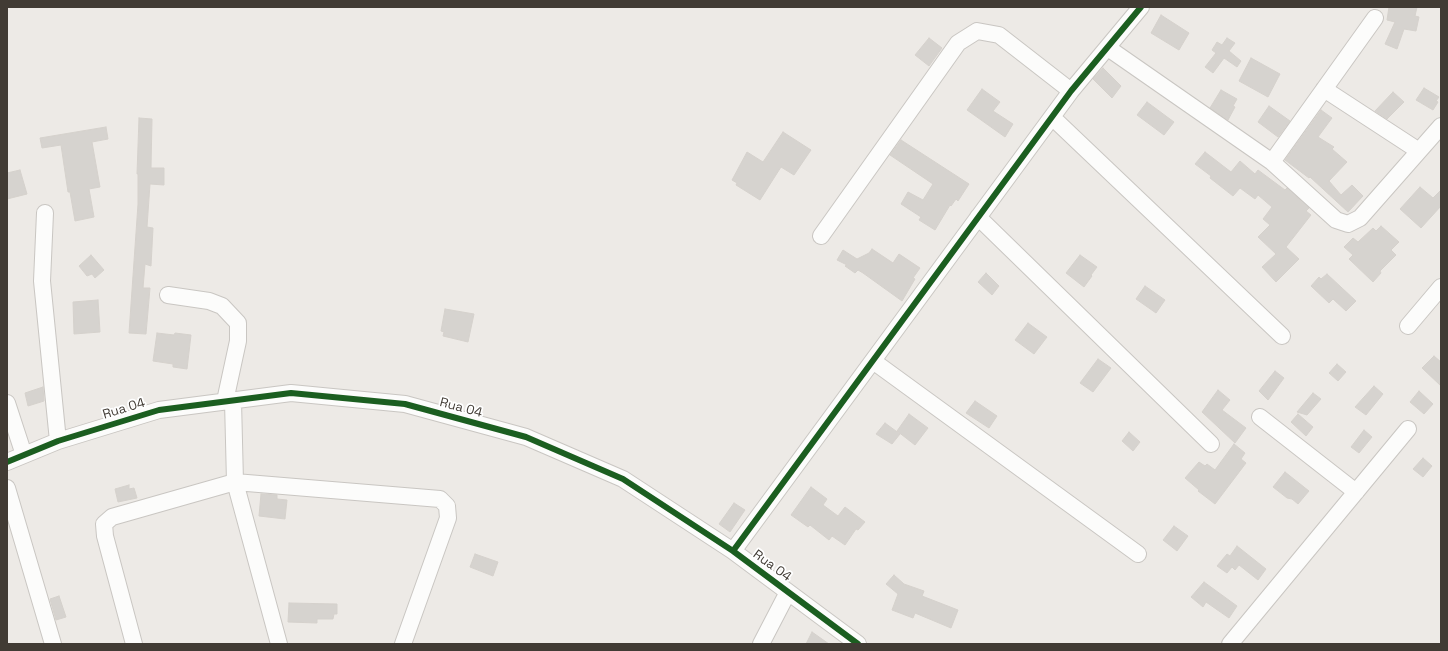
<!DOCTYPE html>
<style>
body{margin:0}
#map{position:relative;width:1448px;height:651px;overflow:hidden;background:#edeae6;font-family:"Space Grotesk",sans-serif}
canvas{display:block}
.frame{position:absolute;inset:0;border:8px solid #413b34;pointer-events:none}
</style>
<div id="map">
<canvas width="1448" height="651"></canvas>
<div class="frame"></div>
</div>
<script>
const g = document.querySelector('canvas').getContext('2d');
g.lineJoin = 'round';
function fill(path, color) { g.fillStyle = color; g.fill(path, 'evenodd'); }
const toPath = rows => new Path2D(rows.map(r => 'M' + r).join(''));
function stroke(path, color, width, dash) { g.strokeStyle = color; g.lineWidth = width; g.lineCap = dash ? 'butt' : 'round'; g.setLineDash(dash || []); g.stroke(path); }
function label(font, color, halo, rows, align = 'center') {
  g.font = font + ' "Space Grotesk",sans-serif'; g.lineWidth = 3.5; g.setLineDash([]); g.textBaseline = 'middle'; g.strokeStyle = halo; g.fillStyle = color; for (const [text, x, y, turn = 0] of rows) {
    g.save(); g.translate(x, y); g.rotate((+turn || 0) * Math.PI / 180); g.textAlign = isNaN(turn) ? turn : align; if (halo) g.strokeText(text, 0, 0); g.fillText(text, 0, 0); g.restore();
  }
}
const building = toPath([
 [1389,7,1417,7,1415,16,1419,17,1416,31,1404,29,1397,49,1385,44,1395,22,1387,20,1389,7],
 [1161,15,1189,33,1179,50,1151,33,1161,15],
 [929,38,942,48,929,66,915,55,929,38],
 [1227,38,1235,43,1229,51,1241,61,1237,67,1224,58,1213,73,1205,67,1216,53,1212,50,1217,42,1222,45,1227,38],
 [1251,58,1280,74,1268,97,1239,81,1251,58],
 [1103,68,1121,86,1112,98,1093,79,1103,68],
 [1424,88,1439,97,1436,101,1438,102,1433,110,1416,100,1424,88],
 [982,89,1000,102,993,111,1013,124,1005,137,967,110,982,89],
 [1221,90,1237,99,1233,106,1235,107,1228,120,1210,108,1221,90],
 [1393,92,1404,102,1387,119,1375,111,1393,92],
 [1147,102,1174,122,1164,135,1137,115,1147,102],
 [1269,106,1290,121,1278,137,1258,122,1269,106],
 [1321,110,1332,118,1318,137,1334,147,1332,149,1347,162,1329,181,1341,195,1352,185,1363,196,1348,212,1310,177,1309,178,1285,160,1321,110],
 [139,118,152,119,151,168,164,168,164,185,150,184,147,227,153,228,151,266,145,264,143,288,150,288,146,334,129,333,138,204,138,174,137,174,139,118],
 [106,127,108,139,92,142,100,187,89,189,94,217,75,221,70,192,68,192,61,145,42,148,40,138,106,127],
 [783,132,811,150,794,175,781,167,760,200,736,185,737,183,732,180,747,152,763,162,783,132],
 [901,140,969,184,958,201,956,199,951,206,950,205,935,230,919,220,921,217,901,204,908,192,923,200,933,184,890,155,901,140],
 [1205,152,1231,172,1240,161,1255,174,1258,170,1285,190,1287,188,1309,208,1306,211,1311,215,1286,247,1299,259,1276,282,1262,267,1276,254,1258,237,1270,225,1263,219,1272,207,1258,195,1255,199,1240,188,1233,196,1210,178,1211,176,1195,164,1205,152],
 [20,170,27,194,7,199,7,173,20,170],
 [1420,187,1433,198,1441,190,1441,206,1421,228,1400,209,1420,187],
 [1381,226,1399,242,1391,250,1396,255,1380,271,1381,273,1373,282,1349,259,1353,255,1344,247,1353,238,1358,242,1373,228,1376,231,1381,226],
 [872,249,893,263,899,254,920,268,913,278,915,279,902,301,863,273,858,270,855,273,845,266,847,265,837,260,843,250,857,259,869,253,872,249],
 [91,255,104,270,95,278,92,274,87,276,79,266,91,255],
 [1080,255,1097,267,1091,275,1092,276,1084,287,1066,273,1080,255],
 [986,273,999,286,992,295,978,282,986,273],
 [1327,274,1356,301,1346,311,1333,299,1329,303,1311,286,1319,277,1321,279,1327,274],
 [1145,286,1165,300,1156,313,1136,299,1145,286],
 [98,300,100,332,74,334,73,302,98,300],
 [445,309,474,314,468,342,443,336,444,332,441,331,445,309],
 [1028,323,1047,337,1034,354,1015,340,1028,323],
 [157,333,174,335,175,333,191,335,187,369,173,367,173,364,153,361,157,333],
 [1434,356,1441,362,1441,386,1422,368,1434,356],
 [1098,359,1111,368,1093,392,1080,383,1098,359],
 [1337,364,1346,372,1338,381,1329,373,1337,364],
 [1275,371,1284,378,1268,400,1259,391,1275,371],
 [1374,386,1383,394,1366,415,1355,407,1374,386],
 [43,387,44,401,28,406,25,393,43,387],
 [1218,390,1230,400,1222,410,1246,428,1235,443,1202,412,1218,390],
 [1419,391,1433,404,1424,414,1410,402,1419,391],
 [1313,393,1321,399,1307,415,1297,412,1313,393],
 [975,401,997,416,989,428,966,413,975,401],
 [909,414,928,428,915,445,897,431,909,414],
 [1298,414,1313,427,1306,436,1291,422,1298,414],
 [885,423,900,434,892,444,876,434,885,423],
 [1364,430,1372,437,1359,453,1351,447,1364,430],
 [1129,432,1140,442,1133,451,1122,441,1129,432],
 [1234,444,1245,453,1241,459,1246,463,1215,504,1198,491,1199,490,1185,478,1199,462,1205,466,1207,464,1215,470,1234,444],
 [1423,458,1432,466,1423,477,1413,469,1423,458],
 [1285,472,1309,491,1298,504,1292,499,1287,498,1273,487,1285,472],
 [129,485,129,489,134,488,137,498,118,502,115,489,129,485],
 [811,487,827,499,823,505,838,516,845,507,865,522,858,530,856,529,845,545,832,536,829,540,810,525,808,527,791,515,811,487],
 [261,494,277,495,277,499,287,500,285,519,259,516,261,494],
 [734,503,745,510,730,532,719,524,734,503],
 [1174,526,1188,536,1177,551,1163,540,1174,526],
 [1237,546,1266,569,1258,580,1239,565,1235,570,1232,567,1227,573,1217,566,1227,554,1230,556,1237,546],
 [475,554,498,562,493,576,470,567,475,554],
 [894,575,904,584,924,591,922,596,958,610,951,628,915,613,913,618,892,610,898,594,886,584,894,575],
 [1204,582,1237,606,1229,618,1206,602,1203,607,1191,597,1204,582],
 [59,596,66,617,56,620,50,599,59,596],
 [289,603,337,604,337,614,334,614,333,619,317,619,317,623,288,622,289,603],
 [812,632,829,644,806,644,812,632]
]);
fill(building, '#d6d3cf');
stroke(building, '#d5d1cc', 1);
const minor = toPath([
 [1108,48,1272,162,1336,220,1348,224,1360,218,1441,126],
 [1324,89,1419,151],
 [1052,117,1282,336],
 [1272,162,1375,18],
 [45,213,42,281,58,441],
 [978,217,1211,444],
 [821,236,958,43,977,31,999,35,1071,91],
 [168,295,209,301,222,306,238,323,238,341,225,401],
 [1408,326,1441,287],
 [873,361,1138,554],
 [233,401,235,482,279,644],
 [7,403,24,455],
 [1260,417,1356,492],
 [7,462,58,441,159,410,291,393,405,404,526,437,623,479,733,551,858,644],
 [7,488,53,644],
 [733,551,1071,91,1141,7],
 [134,644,105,536,104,524,112,517,235,482,440,499,447,506,448,518,403,644],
 [761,644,788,592],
 [1230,644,1408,429]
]);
stroke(minor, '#c9c6c2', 18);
stroke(minor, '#fcfcfb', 16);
stroke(toPath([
 [7,462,58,441,159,410,291,393,405,404,526,437,623,479,733,551,858,644],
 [733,551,1071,91,1141,7]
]), '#1b5e20', 6);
label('13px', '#413b34', '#fff', [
 ["Rua 04",461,408,15],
 ["Rua 04",124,409,-17],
 ["Rua 04",772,566,36]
]);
</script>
